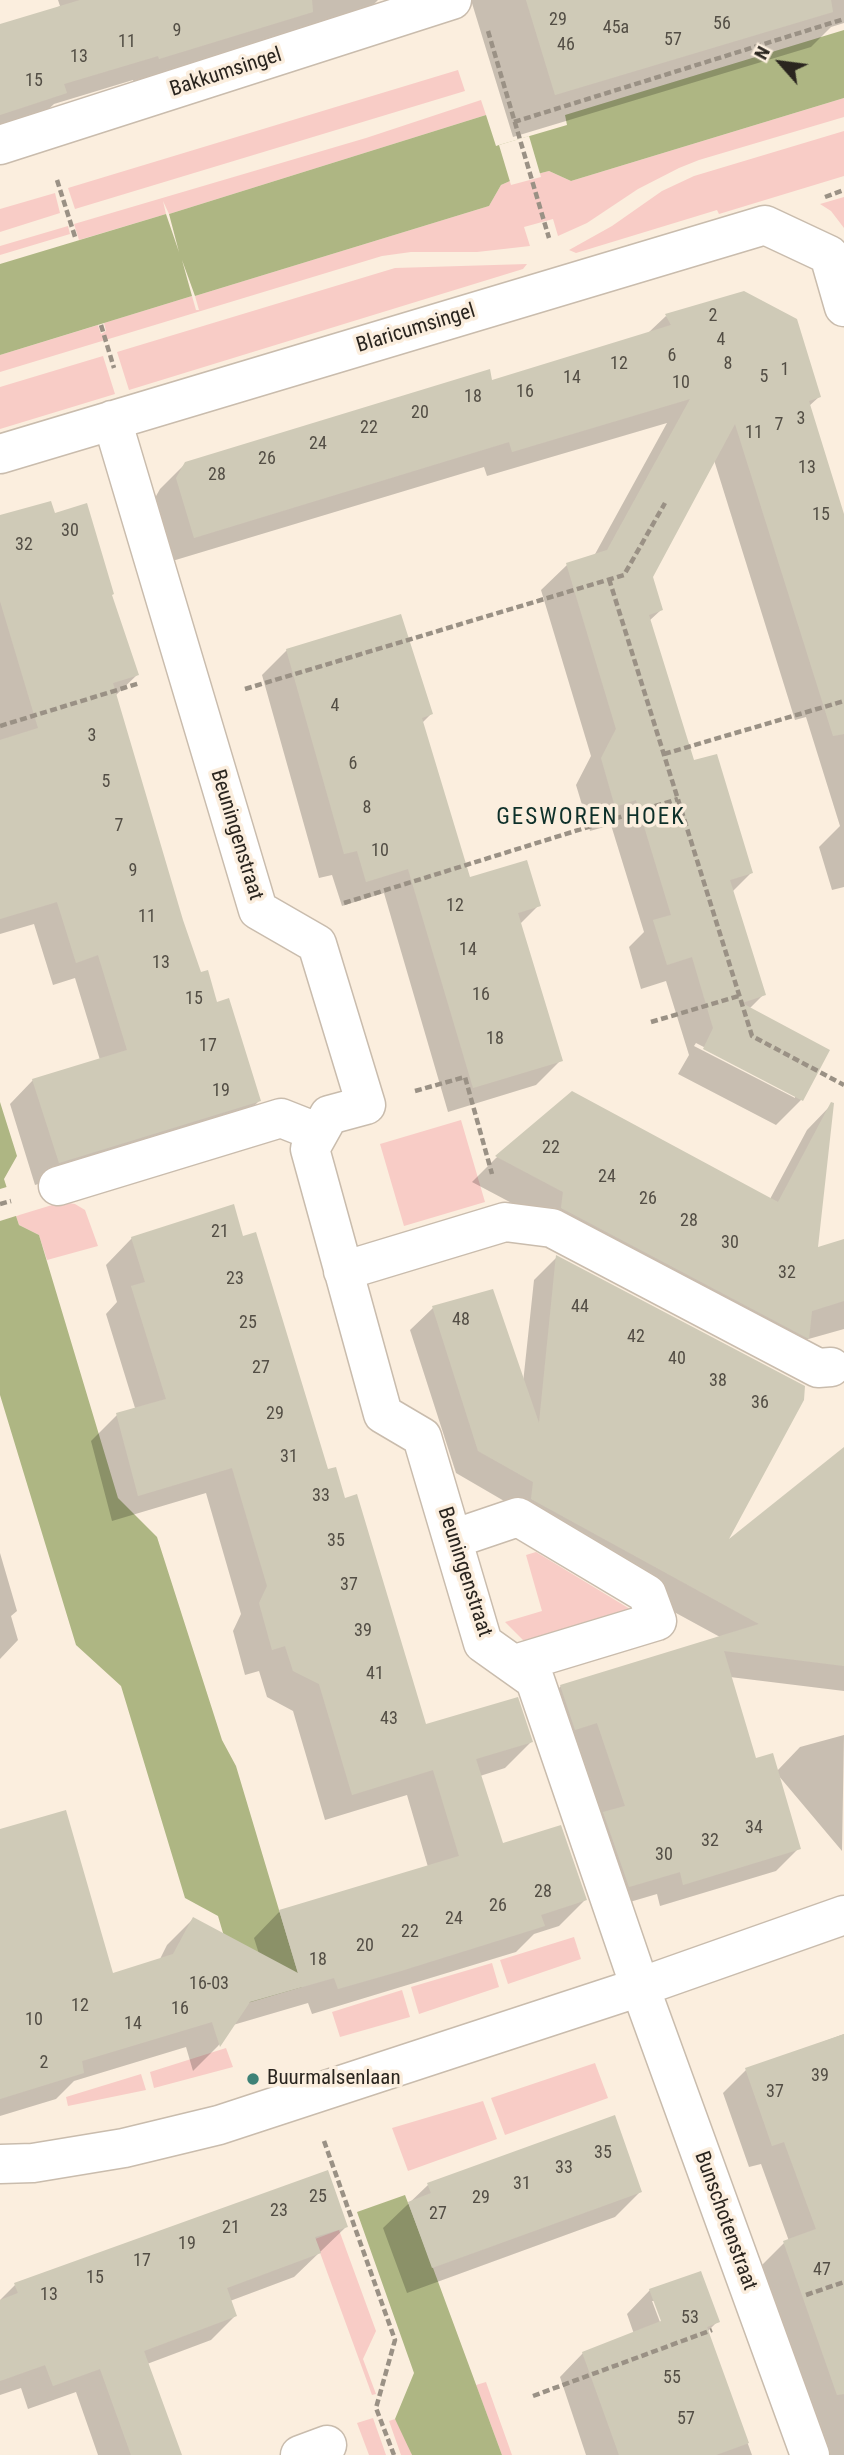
<!DOCTYPE html>
<style>
body{margin:0}
#map{position:relative;width:844px;height:2455px;overflow:hidden;background:#fbeede;font-family:"Roboto Condensed",sans-serif}
canvas{display:block}
.north{position:absolute;left:746px;top:28px;width:70px;height:70px;-webkit-text-stroke:5px #fbeede;paint-order:stroke;rotate:298deg;font-size:19px;font-weight:700;line-height:28px;text-align:center;color:#2a251f}
.north::after{content:'';display:block;margin:auto;width:24px;height:32px;background:#2a251f;clip-path:polygon(50% 0,100% 100%,50% 72%,0 100%)}
</style>
<div id="map">
<canvas width="844" height="2455"></canvas>
<div class="north">N</div>
</div>
<script>
const g = document.querySelector('canvas').getContext('2d');
g.lineJoin = 'round';
function fill(path, color) { g.fillStyle = color; g.fill(path, 'evenodd'); }
const toPath = rows => new Path2D(rows.map(r => 'M' + r).join(''));
function stroke(path, color, width, dash) { g.strokeStyle = color; g.lineWidth = width; g.lineCap = dash ? 'butt' : 'round'; g.setLineDash(dash || []); g.stroke(path); }
function label(font, color, halo, rows, align = 'center') {
  g.font = font + ' "Roboto Condensed",sans-serif'; g.lineWidth = 7; g.setLineDash([]); g.textBaseline = 'middle'; g.strokeStyle = halo; g.fillStyle = color; for (const [text, x, y, turn = 0] of rows) {
    g.save(); g.translate(x, y); g.rotate((+turn || 0) * Math.PI / 180); g.textAlign = isNaN(turn) ? turn : align; if (halo) g.strokeText(text, 0, 0); g.fillText(text, 0, 0); g.restore();
  }
}
fill(toPath([
 [458,70,465,91,75,209,68,188],
 [844,98,844,117,699,160,679,168,638,189,587,223,558,236,553,219,524,227,530,246,477,252,411,252,382,256,0,372,0,355,98,325,101,334,106,331,104,323,192,296,196,310,199,310,195,296,489,206,501,185,510,181,549,171,571,181],
 [481,100,486,115,169,214,163,201,166,214,79,240,74,224,366,138],
 [844,131,844,176,719,214,717,210,576,253,569,250,612,226,662,191,694,176],
 [55,193,60,213,0,232,0,209],
 [844,197,844,228,831,211,820,204],
 [68,226,70,234,0,255,0,246],
 [527,264,523,269,129,390,117,352,395,268],
 [103,356,115,394,0,429,0,387],
 [461,1120,485,1202,404,1226,380,1144],
 [62,1202,75,1204,85,1210,98,1246,47,1260,39,1235,19,1225,16,1216],
 [536,1552,630,1609,525,1642,505,1622,542,1611,526,1555],
 [574,1937,581,1959,508,1984,500,1960],
 [492,1963,499,1987,419,2014,411,1987],
 [402,1990,410,2017,340,2037,332,2012],
 [226,2048,233,2067,154,2088,150,2072],
 [595,2063,608,2098,505,2135,491,2098],
 [141,2074,146,2090,68,2106,66,2097],
 [483,2101,497,2139,408,2171,392,2128],
 [339,2230,376,2331,363,2359,376,2394,372,2395,315,2239],
 [486,2382,512,2455,502,2455,476,2385],
 [373,2418,386,2455,369,2455,357,2423],
 [395,2419,407,2441,412,2455,401,2455,389,2421]
]), '#f8ccc6');
fill(toPath([
 [844,30,844,98,571,181,549,171,510,181,501,185,489,206,195,296,182,260,192,296,0,355,0,264,166,214,179,252,169,214,486,115,496,146,499,145,567,125,565,115],
 [0,1102,17,1156,4,1179,16,1216,19,1225,39,1235,118,1498,157,1537,222,1740,236,1766,302,1987,244,2004,218,1916,185,1898,121,1686,76,1645,0,1395],
 [405,2195,433,2268,502,2455,412,2455,395,2419,414,2373,357,2212]
]), '#aeb683');
fill(toPath([
 [529,136,541,177,511,185,499,145],
 [10,1186,19,1215,0,1221,0,1189]
]), '#fbeede');
fill(toPath([
 [58,0,378,0,367,11,134,83,133,80,54,104,39,118,0,130,0,38,60,6],
 [471,0,844,0,844,23,831,27,811,47,513,137],
 [666,316,819,397,809,406,844,520,844,887,832,890,819,847,840,826,806,717,795,720,714,460,651,577,661,610,649,621,693,762,751,873,732,892,764,994,749,1009,802,1099,776,1125,678,1074,689,1055,666,981,641,989,629,947,644,932,611,825,590,831,576,785,591,756,541,590,567,565,594,556,667,423,487,476,484,467,169,562,151,505,160,489,186,463,491,382,648,333],
 [696,1043,795,1094,795,1098,694,1046],
 [54,515,110,596,137,675,115,696,182,921,200,974,259,1101,236,1124,35,1185,10,1104,33,1080,100,1060,75,978,53,985,34,924,0,934,0,517],
 [287,650,431,714,422,723,469,879,539,905,520,924,561,1060,536,1085,448,1112,384,893,342,906,332,875,319,878,262,675],
 [573,1093,770,1199,807,1130,832,1104,816,1250,844,1241,844,1329,805,1340,538,1217,472,1182,496,1158],
 [132,1238,242,1238,327,1472,425,1726,531,1742,505,1768,480,1776,502,1845,585,1900,559,1926,534,1934,516,1952,312,2014,308,2003,233,2025,218,2046,193,2071,186,2047,74,2081,56,2099,0,2116,0,1831,112,1975,159,1961,167,1945,193,1919,259,1954,254,1938,280,1911,428,1867,407,1795,325,1820,293,1711,267,1697,259,1671,245,1675,233,1631,241,1614,206,1493,112,1521,91,1441,117,1415,135,1408,106,1314,117,1302,106,1265],
 [557,1257,724,1546,844,1449,844,1691,730,1677,755,1760,777,1771,800,1747,844,1735,842,1851,778,1775,799,1848,776,1871,660,1906,657,1894,606,1909,538,1709,561,1686,720,1637,509,1522,511,1505,456,1473,410,1330,433,1308,523,1383,534,1280],
 [0,1553,17,1611,11,1616,18,1640,0,1659],
 [844,2034,844,2455,829,2455,761,2266,784,2243,789,2241,761,2164,749,2167,723,2093,746,2070],
 [428,2185,640,2192,615,2217,407,2293,383,2228],
 [346,2227,294,2277,230,2301,235,2316,211,2340,147,2364,180,2455,98,2455,76,2392,28,2409,21,2388,0,2395,0,2300,15,2285],
 [650,2290,718,2321,707,2332,752,2455,586,2455,560,2377,583,2353,634,2334,627,2314],
 [652,2301,656,2301,666,2329,663,2330]
]), '#0003');
fill(toPath([
 [80,0,312,0,313,12,159,59,158,56,64,84,67,93,0,115,0,24],
 [526,0,831,0,833,12,555,95],
 [744,291,797,319,821,397,809,401,844,514,844,734,833,736,735,424,653,577,663,610,649,615,694,760,717,754,753,873,730,880,766,995,742,1003,830,1050,803,1101,703,1049,713,1028,692,957,667,965,653,920,671,915,636,800,615,807,601,758,616,729,566,563,607,550,690,399,512,452,509,442,194,538,176,478,185,462,490,369,492,380,671,325,665,314],
 [51,501,55,513,87,503,114,594,112,595,139,675,113,683,183,920,201,972,208,970,217,1002,229,998,261,1101,59,1163,32,1079,127,1050,98,955,76,963,57,902,0,919,0,740,38,728,0,601,0,515],
 [401,614,433,714,422,718,470,877,527,860,541,906,518,913,563,1061,473,1088,408,869,366,882,357,851,344,854,286,649],
 [572,1091,778,1202,831,1102,834,1103,818,1247,844,1239,844,1301,812,1311,809,1339,561,1208,563,1192,495,1156],
 [234,1204,243,1236,256,1232,328,1469,336,1467,345,1498,357,1494,426,1724,518,1697,533,1742,476,1759,503,1843,561,1825,587,1900,541,1915,545,1926,401,1971,338,1989,334,1978,250,2002,220,2047,212,2022,82,2061,84,2073,0,2099,0,1829,66,1810,113,1973,173,1954,193,1917,298,1973,279,1910,459,1856,433,1770,352,1795,319,1684,293,1671,285,1646,272,1650,259,1603,267,1586,232,1468,138,1496,116,1413,166,1399,131,1286,145,1282,131,1237],
 [556,1255,805,1386,804,1400,729,1539,844,1447,844,1666,724,1651,756,1758,773,1753,801,1849,683,1885,680,1872,629,1887,603,1812,625,1806,597,1723,575,1730,560,1685,759,1624,531,1499,533,1482,478,1451,432,1306,493,1289,539,1423],
 [844,2034,844,2394,837,2395,783,2241,816,2229,784,2142,772,2146,745,2068],
 [615,2115,642,2192,432,2268,408,2202,431,2193,427,2183],
 [328,2170,348,2227,315,2237,321,2253,227,2288,237,2316,144,2351,182,2455,131,2455,100,2369,53,2386,45,2365,0,2381,0,2300,18,2293,14,2283],
 [701,2271,720,2322,707,2327,749,2443,716,2455,619,2455,582,2352,661,2321,649,2289]
]), '#cfcab7');
const minor = toPath([
 [0,145,452,0],
 [112,420,258,910,317,944,366,1105,329,1115,310,1149,383,1414,422,1437,483,1643,535,1680,640,1987,810,2455],
 [0,454,765,225,829,255,844,307],
 [58,1186,281,1118,319,1133],
 [343,1271,505,1222,552,1228,818,1368,831,1367],
 [453,1539,518,1517,647,1594,657,1621,515,1664],
 [0,2164,33,2163,124,2148,219,2125,640,1987,844,1915],
 [300,2455,327,2445]
]);
stroke(minor, '#c9bcad', 41);
stroke(toPath([
 [488,31,549,238],
 [514,122,844,19],
 [57,180,76,240],
 [825,197,844,190],
 [101,325,114,368],
 [609,579,752,1036,844,1085],
 [245,689,624,575,665,503],
 [0,726,140,683],
 [664,754,844,701],
 [344,903,678,799],
 [651,1022,739,996],
 [415,1091,465,1077,492,1174],
 [0,1204,11,1201],
 [324,2141,395,2340,376,2408,394,2455],
 [806,2295,844,2282],
 [533,2396,712,2330]
]), '#9a9185', 4.5, [7, 3.5]);
stroke(minor, '#fff', 38);
for (const [x, y, r, color] of [
 [253,2079,7,"#3e8277"]
]) { const dot = new Path2D(); dot.arc(x, y, r, 0, 2 * Math.PI); g.fillStyle = color; g.fill(dot); stroke(dot, '#fbeede', 2.5); }
label('18px', '#534e45', null, [
 ["29",558,20],
 ["56",722,24],
 ["45a",616,28],
 ["9",177,31],
 ["57",673,40],
 ["11",127,42],
 ["46",566,45],
 ["13",79,57],
 ["15",34,81],
 ["2",713,316],
 ["4",721,340],
 ["6",672,356],
 ["12",619,364],
 ["8",728,364],
 ["1",785,370],
 ["5",764,377],
 ["14",572,378],
 ["10",681,383],
 ["16",525,392],
 ["18",473,397],
 ["20",420,413],
 ["3",801,419],
 ["7",779,425],
 ["22",369,428],
 ["11",754,433],
 ["24",318,444],
 ["26",267,459],
 ["13",807,468],
 ["28",217,475],
 ["15",821,515],
 ["30",70,531],
 ["32",24,545],
 ["4",335,706],
 ["3",92,736],
 ["6",353,764],
 ["5",106,782],
 ["8",367,808],
 ["7",119,826],
 ["10",380,851],
 ["9",133,871],
 ["12",455,906],
 ["11",147,917],
 ["14",468,950],
 ["13",161,963],
 ["16",481,995],
 ["15",194,999],
 ["18",495,1039],
 ["17",208,1046],
 ["19",221,1091],
 ["22",551,1148],
 ["24",607,1177],
 ["26",648,1199],
 ["28",689,1221],
 ["21",220,1232],
 ["30",730,1243],
 ["32",787,1273],
 ["23",235,1279],
 ["44",580,1307],
 ["48",461,1320],
 ["25",248,1323],
 ["42",636,1337],
 ["40",677,1359],
 ["27",261,1368],
 ["38",718,1381],
 ["36",760,1403],
 ["29",275,1414],
 ["31",289,1457],
 ["33",321,1496],
 ["35",336,1541],
 ["37",349,1585],
 ["39",363,1631],
 ["41",375,1674],
 ["43",389,1719],
 ["34",754,1828],
 ["32",710,1841],
 ["30",664,1855],
 ["28",543,1892],
 ["26",498,1906],
 ["24",454,1919],
 ["22",410,1932],
 ["20",365,1946],
 ["18",318,1960],
 ["16-03",209,1984],
 ["12",80,2006],
 ["16",180,2009],
 ["10",34,2020],
 ["14",133,2024],
 ["2",44,2063],
 ["39",820,2076],
 ["37",775,2092],
 ["35",603,2153],
 ["33",564,2168],
 ["31",522,2184],
 ["25",318,2197],
 ["29",481,2198],
 ["23",279,2211],
 ["27",438,2214],
 ["21",231,2228],
 ["19",187,2244],
 ["17",142,2261],
 ["47",822,2270],
 ["15",95,2278],
 ["13",49,2295],
 ["53",690,2318],
 ["55",672,2378],
 ["57",686,2419]
]);
label('21px', '#2a251f', '#fbeede', [
 ["Bakkumsingel",226,73,-18],
 ["Blaricumsingel",416,329,-17],
 ["Beuningenstraat",236,835,73],
 ["Beuningenstraat",464,1572,72],
 ["Bunschotenstraat",725,2221,70]
]);
label('21px', '#2a251f', '#fbeede', [
 ["Buurmalsenlaan",267,2079]
], 'left');
g.letterSpacing = '2px';
label('23px', '#0e302a', '#fbeede', [
 ["GESWOREN HOEK",591,818]
]);
g.letterSpacing = '0px';
</script>
